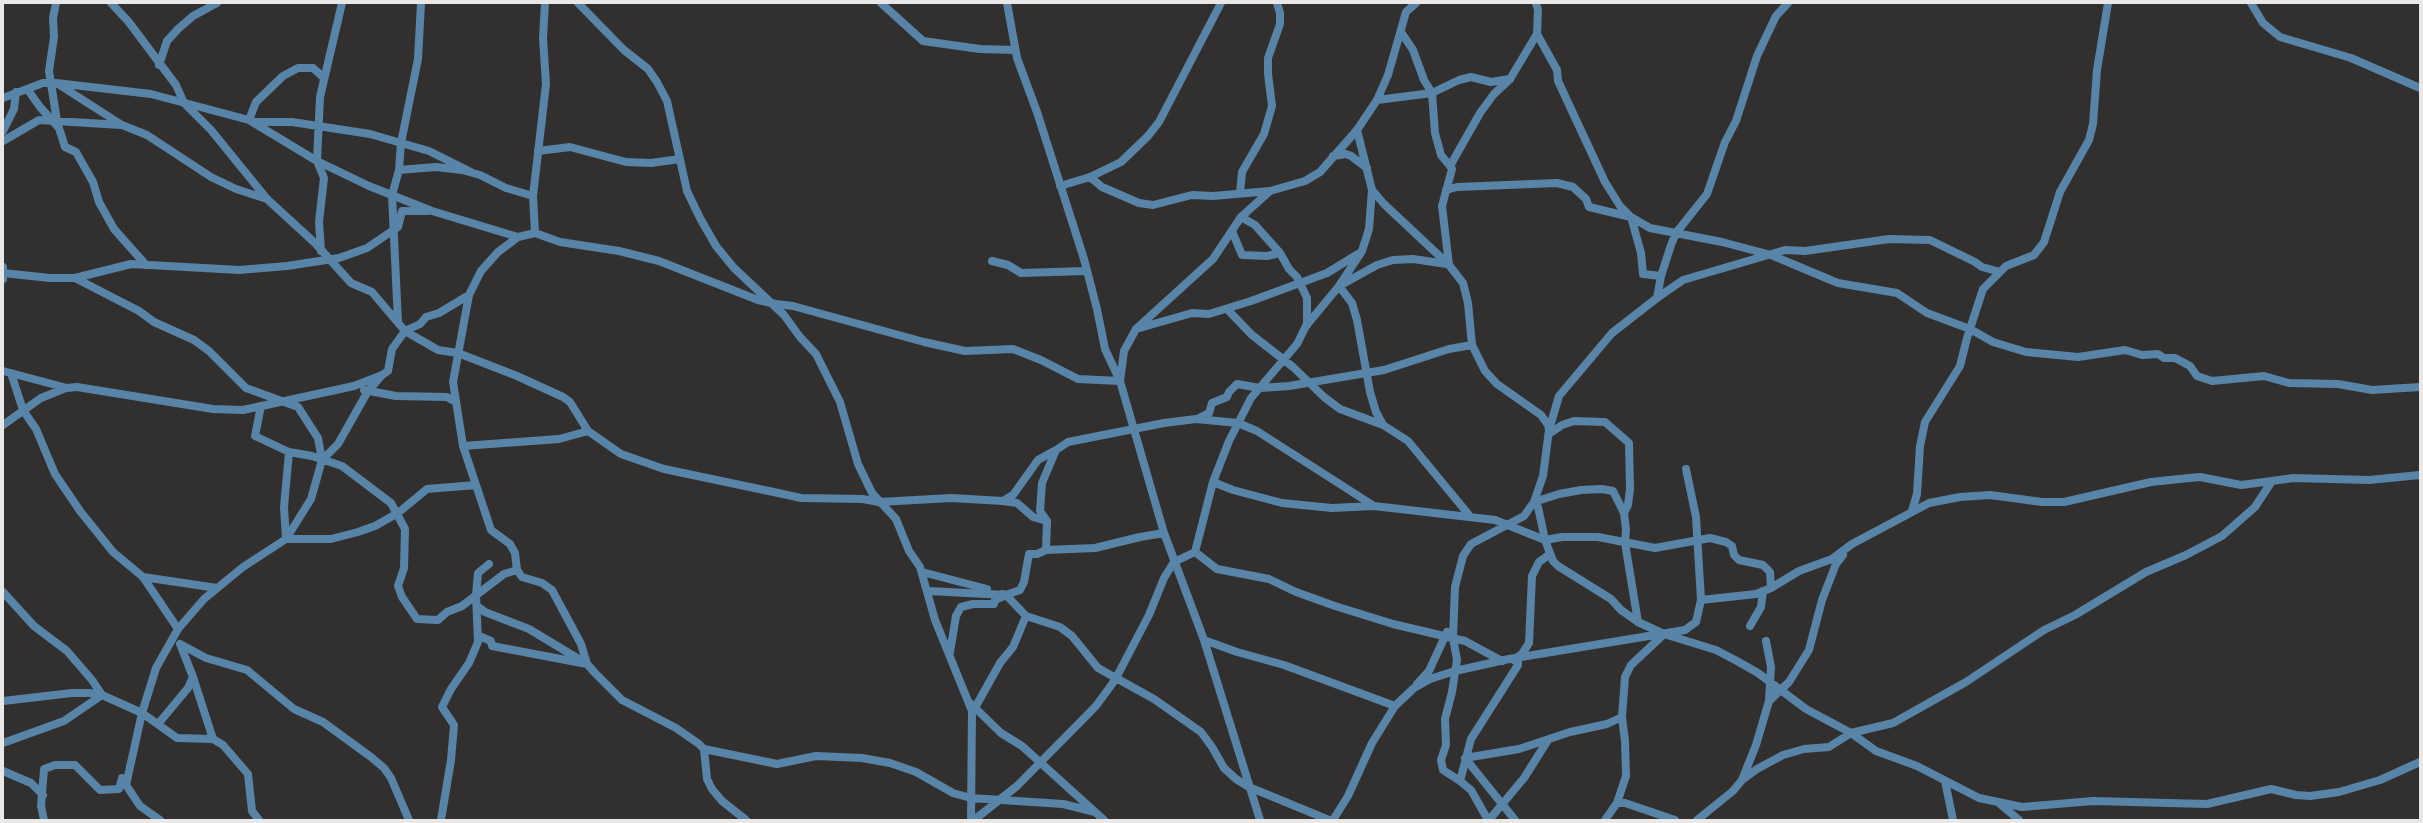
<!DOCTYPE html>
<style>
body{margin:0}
#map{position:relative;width:2423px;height:823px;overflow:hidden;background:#32302e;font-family:Lato,sans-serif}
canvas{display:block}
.frame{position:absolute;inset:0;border:4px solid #e9e8e7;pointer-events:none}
</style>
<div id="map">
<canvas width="2423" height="823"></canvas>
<div class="frame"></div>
</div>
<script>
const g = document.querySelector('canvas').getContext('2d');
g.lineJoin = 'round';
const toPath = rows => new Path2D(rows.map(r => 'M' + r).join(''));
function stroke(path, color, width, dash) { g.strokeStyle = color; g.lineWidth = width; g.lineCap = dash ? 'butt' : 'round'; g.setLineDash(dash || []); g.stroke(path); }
stroke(toPath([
 [56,3,53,18,54,37,49,71,57,121],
 [111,3,128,21,176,85,184,103,211,130,267,199,315,243,351,283,372,292,405,331,438,350,458,353,517,376,563,397,570,402,588,431,621,454,664,469,783,494,801,498,863,499,879,502,951,498,1003,501,1013,495,1038,460,1056,450],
 [578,3,624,50,648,69,657,82,667,101,687,191,700,218,716,246,734,268,784,315,800,337,816,354,840,402,858,464,872,493,896,519,909,551,920,567,935,620,972,711,971,820],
 [881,3,923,41,980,49,1015,50],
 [1007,3,1017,58,1037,112,1084,259,1097,309,1105,349,1120,381,1164,533,1204,640,1260,820],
 [2251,3,2263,23,2280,37,2351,58,2420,88],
 [1401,32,1413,50,1424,80,1432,93,1435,133,1441,155,1450,166],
 [1537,34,1557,70,1558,81,1605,182,1620,206,1631,217,1641,253,1643,274,1661,276],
 [159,65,167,41,178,29,193,16,217,3],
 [58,84,122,125,147,135,211,177,236,189,267,199],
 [28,90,40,107,59,128,65,147,76,152,93,182,99,202,114,229,146,265],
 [3,98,43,83,56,83,151,94,249,120,317,161,369,186,432,211,518,237],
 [1377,100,1432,93,1459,80,1471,77,1491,82,1510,79],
 [249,120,256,102,283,76,298,68,313,68,323,77],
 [255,122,292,122,370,134,429,151,473,173],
 [3,131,14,109,16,92],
 [3,141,39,120,121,125],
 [538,151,570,147,626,162,651,163,680,159],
 [1333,156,1346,154,1351,156,1367,168],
 [399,170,436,167,462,170,480,175,506,188,533,196],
 [1090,177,1102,187,1139,203,1153,205,1192,195,1213,196,1270,191],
 [1060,186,1090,177,1121,162,1148,136,1159,122,1221,3],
 [1372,190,1384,204,1449,265,1463,283,1468,303,1472,345,1485,371,1497,384,1541,415,1548,425,1549,430],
 [1446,190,1457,187,1557,183,1573,187,1586,199,1589,207,1631,217,1650,228,1722,242,1771,255,1838,283,1897,293,1927,313,1970,329,1993,342,2026,352,2078,357,2125,350,2142,355,2158,354,2164,358,2175,358,2190,366,2197,376,2212,381,2264,376,2289,383,2338,384,2372,390,2420,387],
 [1240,193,1242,172,1264,134,1272,106,1268,74,1268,58,1280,24,1280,13,1277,3],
 [1241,217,1255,225,1280,253],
 [1232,231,1242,255,1267,256,1280,253,1289,269,1297,277,1307,298,1307,325],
 [535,233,533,196,546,84,543,38,545,3],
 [321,251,319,222,324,178,317,161,320,97,342,3],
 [992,261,1008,265,1021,273,1087,271],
 [1449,265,1442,206,1452,169,1450,166,1480,113,1494,94,1510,79,1537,34,1538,10,1536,3],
 [3,267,3,279],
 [2000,272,2006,266,2034,255,2044,242,2060,192,2089,140,2093,124,2097,70,2108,3],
 [3,273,50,278,75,278,131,264,239,270,287,266,339,258,367,248,398,227,402,211,427,211],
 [75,278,139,311,154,322,194,340,209,351,246,388,298,407,318,438,322,460],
 [1341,285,1377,265,1393,260,1413,259,1447,264],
 [1339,286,1352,303,1357,320,1370,392,1376,412,1383,425],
 [1657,298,1683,280,1785,250,1805,251,1889,239,1930,240,1975,262,1982,267,2000,272,1983,289,1967,338,1960,366,1925,422,1920,446,1917,494,1912,511],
 [1227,309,1252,335,1293,367,1324,397,1340,409,1383,425,1408,441,1469,515],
 [398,322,392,195,399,170,401,143,418,59,421,3],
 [1136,329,1192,313,1209,314,1251,301,1327,273,1358,254],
 [3,371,67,388,77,387,213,409,243,410,354,386,382,375,388,371,392,349,405,331,420,324,426,317,439,313,469,295],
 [11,373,23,410,36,429,55,474,80,511,113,552,143,577,178,629],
 [364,390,396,396,447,397,456,402],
 [261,406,255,436,289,452,312,456,342,466,391,503,405,529,404,568,398,586,402,597,417,619,438,620,447,612,462,606,504,574,517,570],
 [1197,419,1209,413,1212,403,1227,397,1229,392,1237,384,1260,388,1289,386,1384,370,1449,349,1472,345],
 [3,425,41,398,66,388],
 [1549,434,1562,425,1574,421,1605,422,1629,443,1630,489,1628,505,1624,513],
 [463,446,559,439,588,431],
 [1686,469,1696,517,1701,600],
 [1213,482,1233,490,1282,503,1332,508,1374,506,1495,520,1545,540,1562,537,1598,537,1655,548,1710,538,1726,542,1732,546,1734,555,1739,560,1763,565,1770,572,1771,588],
 [1003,501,1017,503,1033,517,1047,521],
 [1534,502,1538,507,1545,540,1553,561,1558,566,1611,599,1621,610,1638,622,1664,634,1716,650,1737,661,1758,673,1806,709,1851,733,1876,751,1917,766,1979,798,2022,807,2093,801,2207,804,2271,789,2296,795,2310,796,2339,792,2380,780,2420,762],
 [1534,502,1559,494,1581,490,1602,489,1613,491,1624,513,1626,530,1625,543,1638,622],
 [1164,533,1140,537,1095,548,1046,550,1047,521,1040,511,1042,483,1056,450,1068,442,1164,423,1196,419,1238,423,1257,431,1374,506],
 [286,539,331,539,358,532,375,526,398,513,427,489,476,485],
 [286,539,284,507,289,452],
 [1195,552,1217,569,1269,579,1296,592,1335,606,1393,624,1465,641,1502,661],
 [922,572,987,589],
 [143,577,217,588],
 [928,591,1006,595,995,600,994,604,973,604,961,607,956,616,950,652],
 [3,592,34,626,67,651,92,680,102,695,64,721,3,743],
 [1002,594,1006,595,1020,590,1024,582,1029,554,1037,554,1046,550],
 [1006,595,1026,616,1060,627,1072,636,1098,668,1154,699,1201,732,1212,747,1224,768,1236,779,1249,787,1329,820],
 [477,606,485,612,529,629,587,664,492,646,491,641,479,636],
 [1750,626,1761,607,1763,591],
 [1204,640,1237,652,1284,665,1395,706],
 [1766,641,1771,667,1769,701],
 [180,644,206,658,247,670,294,709,323,722,371,757,384,768,391,778,409,820],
 [1516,658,1522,654,1529,643,1532,576,1539,562,1550,554],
 [193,677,213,739],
 [1417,684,1429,671,1447,632],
 [3,701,72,693,90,693,102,695,142,713,126,785,140,806,160,820],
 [968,701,1001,733,1022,746,1104,820],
 [976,706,1000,663,1013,647,1026,616],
 [158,724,188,688,193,677,180,644],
 [704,749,777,764,816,756,862,758,890,763,916,772,953,793,971,798,1063,804,1095,812],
 [3,771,31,783,43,795],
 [1742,780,1757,769,1783,755,1804,749,1829,747,1851,733,1893,723,1966,682,2044,630,2075,615,2146,572,2186,555,2222,536,2255,507,2272,481,2293,478,2369,480,2420,475],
 [1460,781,1443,770,1441,760,1446,745,1445,719,1452,692,1457,660,1453,638,1455,587,1463,556,1471,544,1524,516,1534,502,1543,476,1549,430,1559,396,1612,333,1657,298,1661,276,1671,245,1676,233,1707,194,1725,142,1736,121,1757,56,1776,16,1788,3],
 [1945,781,1953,820],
 [1617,803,1626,776,1625,741,1622,717],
 [2000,804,2019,820],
 [44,820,41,806,44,769,55,765,75,765,100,790,119,789,122,778],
 [259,820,252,811,248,774,223,745,213,739,177,738,142,713,156,668,178,629,204,599,243,567,286,539,311,499,322,460,338,444,368,391,382,375],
 [441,820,451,760,454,725,442,707,451,689,469,663,478,642,476,595,478,573,489,564],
 [746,820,722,801,712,789,707,779,704,749,699,744,676,728,622,700,595,673,587,664,581,644,552,590,542,583,522,577,517,570,515,553,510,544,491,530,463,446,453,382,469,295,481,271,498,252,518,237,535,233,560,242,619,251,659,261,758,300,776,304,793,306,924,342,965,351,1013,349,1041,360,1078,379,1120,381,1124,351,1136,329,1213,259,1241,217,1270,191,1305,181,1320,172,1357,130,1377,100,1388,75,1406,12,1416,3],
 [974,820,1017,786,1096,706,1115,680,1149,615,1164,578,1174,562,1195,552,1213,482,1229,441,1251,398,1297,344,1306,326,1339,286,1362,251,1369,229,1372,190,1357,130],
 [1333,820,1348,796,1372,743,1395,706,1414,688,1430,679,1455,671,1509,659,1685,630,1696,622,1701,600,1756,594,1771,588,1799,571,1832,559,1852,544,1929,503,1960,497,1990,495,2042,502,2064,502,2151,482,2179,479,2200,477,2241,485,2272,481],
 [1488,820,1471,790,1460,781,1471,739,1518,665,1518,661,1514,660],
 [1489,820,1524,778,1548,740],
 [1515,820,1465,758,1519,749,1570,732,1607,724,1622,717,1625,677,1631,665,1664,634],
 [1605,820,1617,803,1625,803,1675,820],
 [1697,820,1733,791,1742,780,1756,745,1769,701,1789,682,1809,650,1822,600,1836,564,1843,555]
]), '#5884a8', 8);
</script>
